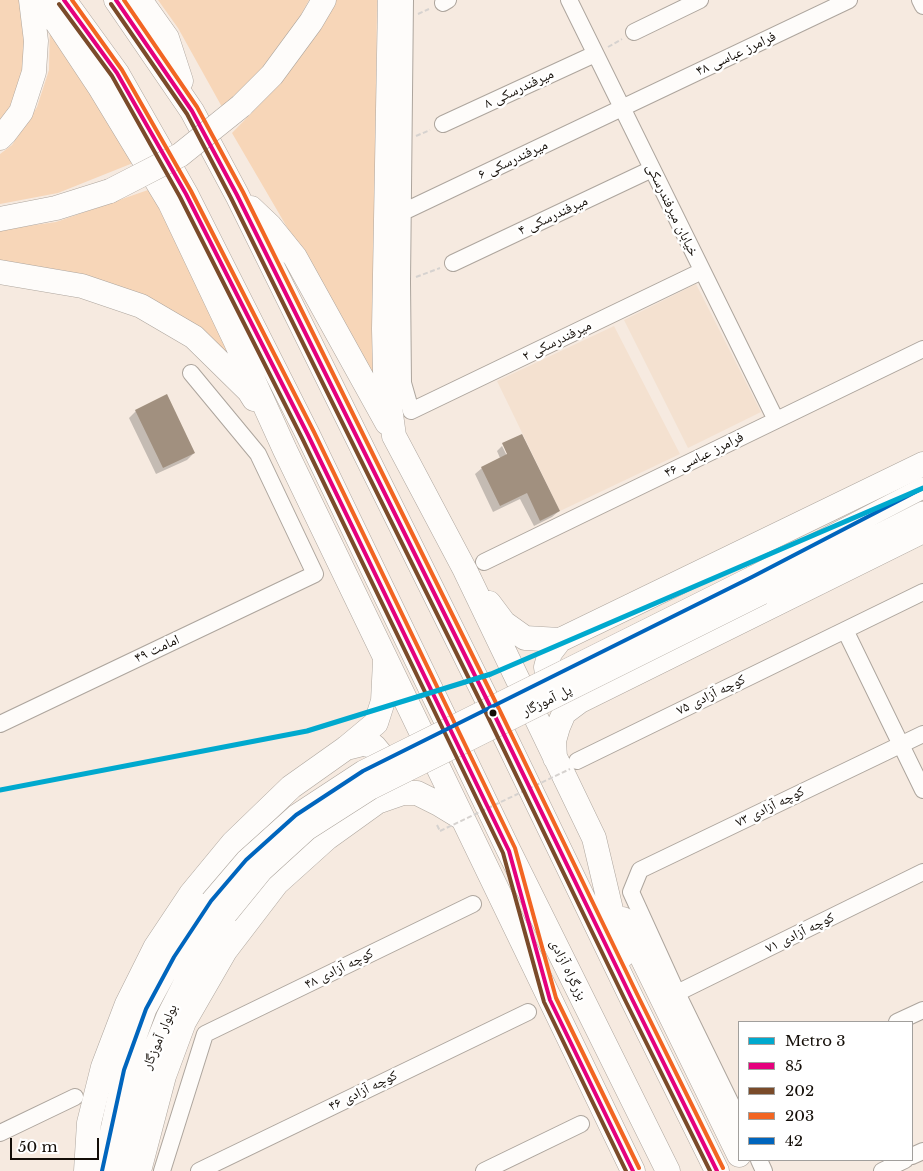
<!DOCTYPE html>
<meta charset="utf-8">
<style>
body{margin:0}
#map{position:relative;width:923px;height:1171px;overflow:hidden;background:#f6eae0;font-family:"Libre Baskerville",serif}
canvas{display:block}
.legend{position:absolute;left:738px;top:1021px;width:175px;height:140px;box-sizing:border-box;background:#fff;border:1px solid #a19f9c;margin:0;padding:6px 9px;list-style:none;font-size:15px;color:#140e08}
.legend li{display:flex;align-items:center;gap:10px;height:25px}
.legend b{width:25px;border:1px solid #a19f9c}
.scale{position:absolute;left:10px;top:1138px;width:89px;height:22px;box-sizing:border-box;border:2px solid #140e08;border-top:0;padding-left:6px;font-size:15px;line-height:18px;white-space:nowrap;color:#140e08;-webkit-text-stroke:4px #fff;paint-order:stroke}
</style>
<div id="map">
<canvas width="923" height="1171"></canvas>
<ul class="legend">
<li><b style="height:6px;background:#00a9ce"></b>Metro 3</li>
<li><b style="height:6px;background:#e5007d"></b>85</li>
<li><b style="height:6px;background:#7a4b2a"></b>202</li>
<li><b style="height:6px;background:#f26522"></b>203</li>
<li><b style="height:6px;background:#0065bd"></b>42</li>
</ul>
<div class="scale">50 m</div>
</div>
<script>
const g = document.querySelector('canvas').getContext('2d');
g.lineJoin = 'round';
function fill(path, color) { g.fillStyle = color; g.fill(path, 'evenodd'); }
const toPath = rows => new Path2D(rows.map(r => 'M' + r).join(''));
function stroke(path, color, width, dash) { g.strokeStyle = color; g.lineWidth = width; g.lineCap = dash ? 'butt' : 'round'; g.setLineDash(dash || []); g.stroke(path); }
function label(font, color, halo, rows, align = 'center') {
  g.font = font + ' "Libre Baskerville","Noto Naskh Arabic",serif'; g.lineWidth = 5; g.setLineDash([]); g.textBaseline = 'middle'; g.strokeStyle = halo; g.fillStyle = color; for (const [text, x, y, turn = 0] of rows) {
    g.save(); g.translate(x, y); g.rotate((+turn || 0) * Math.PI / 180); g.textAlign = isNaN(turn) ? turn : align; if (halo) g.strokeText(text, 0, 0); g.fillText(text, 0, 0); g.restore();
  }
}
fill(toPath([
 [696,284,761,412,688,448,624,320],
 [614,326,680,454,560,511,497,381]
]), '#f4e1d0');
fill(toPath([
 [0,0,22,0,30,20,19,100,0,128],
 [158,0,309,0,299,19,258,73,222,107,178,28],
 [334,0,377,0,374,328,378,396,312,270,232,133,271,93,316,31],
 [50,24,133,163,58,193,0,204,0,154,12,145,37,107,49,70],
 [148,190,160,207,245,376,133,292,62,270,0,262,0,230,56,222]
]), '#f7d6b8');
fill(toPath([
 [136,411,194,453,187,460,156,474,129,418],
 [522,435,559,511,552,517,534,526,520,499,493,512,475,474,482,468,500,458,497,451,502,446,509,460,511,459,505,445,502,445]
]), '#0003');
fill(toPath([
 [167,394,195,453,163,468,135,410],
 [522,434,560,511,540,521,527,493,500,506,481,467,507,454,502,443]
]), '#a1907f');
const minor = toPath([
 [405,0,402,282,403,383,411,411,702,271],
 [569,0,776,420],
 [920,0,923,6],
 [443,3,448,0],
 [634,32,700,0],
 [443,124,595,54],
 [403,212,849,0],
 [453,263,652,169],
 [484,562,923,349],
 [845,630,923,790],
 [0,724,315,574,258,454,191,373],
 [577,761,923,592],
 [677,993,923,872],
 [897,1022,923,1010],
 [739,1120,677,993,631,892,640,870,923,734],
 [0,1133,75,1097],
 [912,1156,923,1151],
 [759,1160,764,1171],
 [162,1171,205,1034,473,904],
 [199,1171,528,1012],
 [484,1171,581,1124],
 [882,1171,905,1160]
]);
const major = toPath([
 [752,577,923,488],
 [762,594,923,512],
 [102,1171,124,1070,146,1009,174,957,211,901],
 [123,1171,130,1131,144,1073,167,1016,191,969,227,914]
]);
const highway = toPath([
 [42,0,99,86,170,203,235,340,285,450,633,1171],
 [64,0,117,73,186,194,308,435,509,851,668,1171],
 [116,0,192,111,237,195,493,712,632,999,717,1171],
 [140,0,167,38,181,81],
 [390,0,384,329,385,371,394,436,465,570,594,838,622,956],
 [241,106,272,75,311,22,324,0],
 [0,138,5,133,21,112,34,72,36,41,31,0],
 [251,208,270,226,295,257,387,423],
 [0,219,56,208,110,191],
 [0,272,82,286,141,306,194,337,249,391,254,399],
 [489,603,504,623,525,638,560,640],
 [580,701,569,700,557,693,548,681,546,667,550,653,560,640,923,464],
 [346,748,362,744,374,746,383,757,390,769,391,780],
 [555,758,554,741,558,727,564,713,580,701,923,531],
 [623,919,739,1155],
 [86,1171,89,1123,103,1067,127,1004,155,948,191,894,233,843,291,787,346,748,376,723,383,701,385,661],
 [139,1171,164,1076,184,1022,225,951,277,883,327,838,359,815,377,802,403,793,417,793,439,804,462,818]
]);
stroke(minor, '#ada59d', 18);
stroke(major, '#ada59d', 22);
stroke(highway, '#ada59d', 25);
stroke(toPath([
 [418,14,429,9],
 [608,47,622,39],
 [416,136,430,130],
 [416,277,440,268],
 [437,825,440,831]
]), '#d6d2cf', 2, [5, 2.5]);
stroke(minor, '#fefcfa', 16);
stroke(major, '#fefcfa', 21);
stroke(highway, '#fefcfa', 24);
const majorBridge = toPath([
 [211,901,246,860,296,815,363,771,752,577],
 [227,914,262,871,307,830,371,789,762,594]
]);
const highwayBridge = toPath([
 [110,191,180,155,241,106]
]);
stroke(majorBridge, '#ada59d', 22, []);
stroke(highwayBridge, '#ada59d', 25, []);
stroke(toPath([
 [440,831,570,769]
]), '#d6d2cf', 2, [5, 2.5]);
stroke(majorBridge, '#fefcfa', 21);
stroke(highwayBridge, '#fefcfa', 24);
stroke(toPath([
 [64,0,117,73,186,194,308,435,509,851,550,1000,633,1171],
 [116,0,192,111,237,195,493,712,632,999,717,1171]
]), '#e5007d', 4);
stroke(toPath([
 [59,4,112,76,180,197,302,438,503,853,544,1002,626,1171],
 [111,4,187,114,231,198,487,715,626,1002,710,1171]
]), '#7a4b2a', 4);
stroke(toPath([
 [72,0,122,70,191,191,314,432,515,848,556,998,639,1168],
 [124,0,197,107,243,192,499,709,638,996,723,1168]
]), '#f26522', 4);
stroke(toPath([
 [102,1171,124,1070,146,1009,174,957,211,901,246,860,296,815,363,771,752,577,923,488]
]), '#0065bd', 4);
stroke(toPath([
 [0,790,307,731,491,674,923,488]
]), '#00a9ce', 5);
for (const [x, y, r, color] of [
 [493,713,4.5,"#140e08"]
]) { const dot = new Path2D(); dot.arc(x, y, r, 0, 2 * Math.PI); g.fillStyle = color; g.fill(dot); stroke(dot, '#fff', 2); }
label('14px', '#140e08', '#fff', [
 ["فرامرز عباسی ۴۸",736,54,-25],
 ["میرفندرسکی ۸",519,89,-25],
 ["میرفندرسکی ۶",513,160,-25],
 ["خیابان میرفندرسکی",672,210,64],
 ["میرفندرسکی ۴",553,216,-25],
 ["میرفندرسکی ۲",557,341,-26],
 ["فرامرز عباسی ۴۶",704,455,-26],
 ["امامت ۴۹",157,649,-25],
 ["کوچه آزادی ۷۵",711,695,-26],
 ["پل آموزگار",547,701,-26],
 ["کوچه آزادی ۷۳",770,807,-26],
 ["کوچه آزادی ۷۱",800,933,-26],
 ["کوچه آزادی ۴۸",339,969,-26],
 ["بزرگراه آزادی",568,970,64],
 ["بولوار آموزگار",160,1037,-67],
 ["کوچه آزادی ۴۶",363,1091,-26]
]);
</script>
